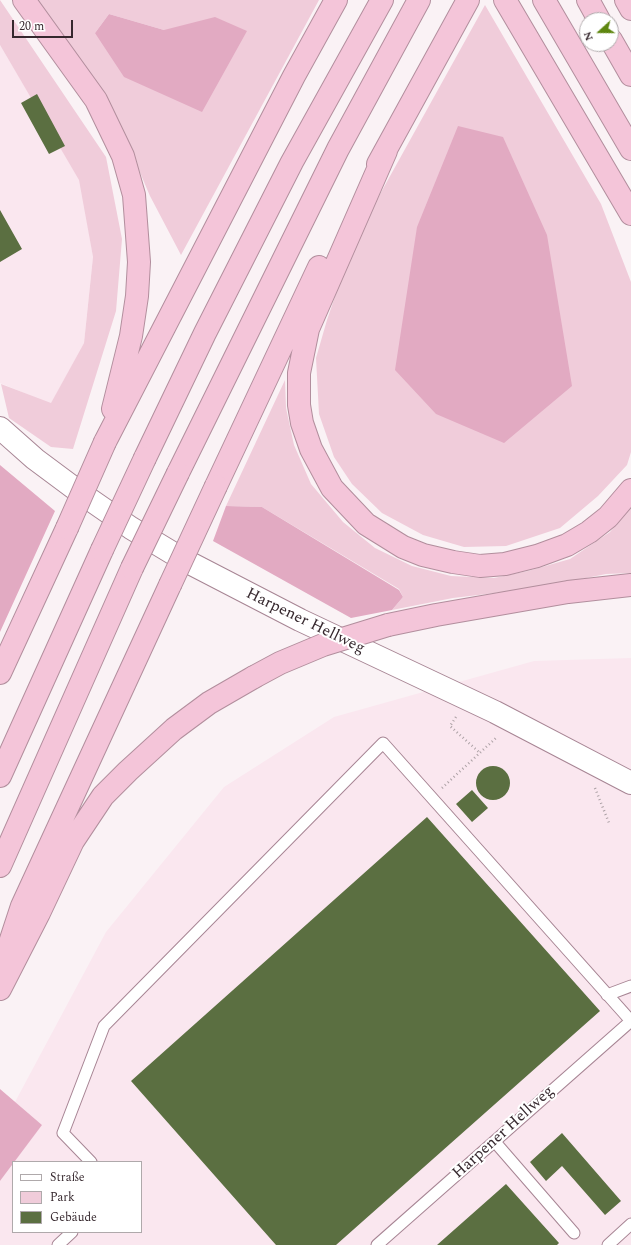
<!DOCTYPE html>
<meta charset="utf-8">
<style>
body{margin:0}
#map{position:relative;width:631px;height:1245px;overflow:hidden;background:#faf2f5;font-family:Spectral,serif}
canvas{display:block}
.legend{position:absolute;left:12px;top:1161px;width:130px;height:72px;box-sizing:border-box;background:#fff;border:1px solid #afa9ab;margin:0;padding:5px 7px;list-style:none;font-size:12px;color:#36282e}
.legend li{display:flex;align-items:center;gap:8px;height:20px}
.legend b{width:20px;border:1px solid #afa9ab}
.north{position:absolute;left:579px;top:12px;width:40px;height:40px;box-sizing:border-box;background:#fff;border:1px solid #afa9ab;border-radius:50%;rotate:249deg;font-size:11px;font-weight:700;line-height:16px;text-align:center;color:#36282e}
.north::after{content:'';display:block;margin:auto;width:14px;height:18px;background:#5e860f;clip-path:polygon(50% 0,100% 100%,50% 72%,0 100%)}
.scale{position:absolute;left:12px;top:20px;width:61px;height:18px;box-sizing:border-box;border:2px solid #36282e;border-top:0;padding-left:5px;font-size:12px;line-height:14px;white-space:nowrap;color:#36282e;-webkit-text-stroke:3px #fff;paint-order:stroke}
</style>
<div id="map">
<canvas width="631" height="1245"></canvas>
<ul class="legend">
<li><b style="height:5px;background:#fff"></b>Straße</li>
<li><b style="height:11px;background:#f0ccda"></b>Park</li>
<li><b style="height:11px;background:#5b6f41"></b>Gebäude</li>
</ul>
<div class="north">N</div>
<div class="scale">20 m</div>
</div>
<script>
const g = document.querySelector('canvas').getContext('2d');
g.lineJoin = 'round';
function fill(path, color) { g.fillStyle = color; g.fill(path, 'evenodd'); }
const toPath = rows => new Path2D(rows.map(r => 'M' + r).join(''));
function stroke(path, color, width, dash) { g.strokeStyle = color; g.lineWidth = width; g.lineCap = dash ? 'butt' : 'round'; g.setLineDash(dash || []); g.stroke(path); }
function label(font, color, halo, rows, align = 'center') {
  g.font = font + ' Spectral,serif'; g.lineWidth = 4; g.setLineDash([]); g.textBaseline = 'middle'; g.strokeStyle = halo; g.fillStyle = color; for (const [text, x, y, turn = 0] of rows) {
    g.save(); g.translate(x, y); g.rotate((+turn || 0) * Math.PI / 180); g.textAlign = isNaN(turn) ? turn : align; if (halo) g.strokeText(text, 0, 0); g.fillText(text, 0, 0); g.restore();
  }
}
fill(toPath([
 [0,45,80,180,93,257,84,343,51,404,0,383],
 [631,658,631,1245,0,1245,0,1181,13,1164,13,1232,141,1232,141,1162,14,1162,42,1125,15,1102,106,932,224,787,334,717,534,661]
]), '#fae7ef');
fill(toPath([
 [0,0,106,157,122,239,116,311,73,449,51,447,9,418,1,384,51,403,84,343,93,257,79,180,0,45],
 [36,0,319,0,181,255,150,196,124,135],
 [109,14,164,30,95,33],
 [485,5,601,204,631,282,631,452,627,465,598,496,560,528,506,546,464,547,423,535,382,513,352,484,334,457,319,414,316,358,327,320,354,241],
 [285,380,286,408,294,445,311,484,343,522,375,548,412,566,451,576,494,578,528,571,570,559,610,532,631,507,631,573,606,574,537,588,453,598,392,610,403,597,399,589,262,507,226,506]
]), '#f0ccda');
fill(toPath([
 [109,14,164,30,215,17,247,31,202,112,124,77,95,33],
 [458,126,503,137,547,235,572,386,504,443,436,414,395,370,417,227],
 [0,465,55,511,0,632],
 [226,506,262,507,399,590,403,597,392,610,351,618,213,541],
 [0,1089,42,1125,0,1181]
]), '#e2aac2');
fill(toPath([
 [37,94,65,146,49,154,21,103],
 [0,210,22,249,0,262],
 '476 783a17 17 0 1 1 34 0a17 17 0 1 1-34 0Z',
 [472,790,488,808,472,822,456,804],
 [427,817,600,1011,336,1245,276,1245,131,1081],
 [562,1133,621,1201,605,1215,562,1166,546,1181,530,1162],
 [506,1184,559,1243,557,1245,437,1245]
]), '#5b6f41');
const lane = toPath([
 [607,995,631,986],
 [495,1142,574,1233],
 [91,1162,63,1133,104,1026,383,743,631,1021,377,1245],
 [58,1245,72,1232],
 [608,1245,631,1224]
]);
const secondary = toPath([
 [0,428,35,459,82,494,131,528,184,560,300,620,495,712,631,783]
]);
const highway = toPath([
 [24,0,96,100,123,156,134,195,139,262,137,296,131,336,113,409],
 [505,0,631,214],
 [544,0,631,149],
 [588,0,599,20],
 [626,0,631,9],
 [611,40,631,75],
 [386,151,308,329,299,373,299,405,302,423,311,449,332,488,366,524,403,547,423,555,453,562,480,566,505,564,537,556,567,545,589,532,608,517,631,490],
 [378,164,468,0],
 [105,442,294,76,336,0],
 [145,458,205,333,292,162,382,0],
 [178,473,338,149,419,0],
 [216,486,319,267],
 [388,625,436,615,568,592,631,585],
 [0,673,67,528],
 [0,776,102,550],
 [0,866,132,568],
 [0,973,22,906,170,585],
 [0,989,39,913,73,841,103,796,128,771,174,729,209,703,254,677]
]);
stroke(lane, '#a78594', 13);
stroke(secondary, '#a78594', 24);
stroke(highway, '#b28e9d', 24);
stroke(toPath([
 [456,717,450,726,480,753],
 [442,788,497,737],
 [595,788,609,823]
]), '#aca1a5', 2.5, [1, 3]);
stroke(lane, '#fff', 11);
stroke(secondary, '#fff', 22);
stroke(highway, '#f4c5d9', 22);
const highwayBridge = toPath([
 [67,528,105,442],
 [102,550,145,458],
 [132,568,178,473],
 [170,585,216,486],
 [254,677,280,663,323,645,388,625]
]);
stroke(highwayBridge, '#b28e9d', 24, []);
stroke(highwayBridge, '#f4c5d9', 22);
label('16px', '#36282e', '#fff', [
 ["Harpener Hellweg",305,622,26],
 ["Harpener Hellweg",504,1133,-42]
]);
</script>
